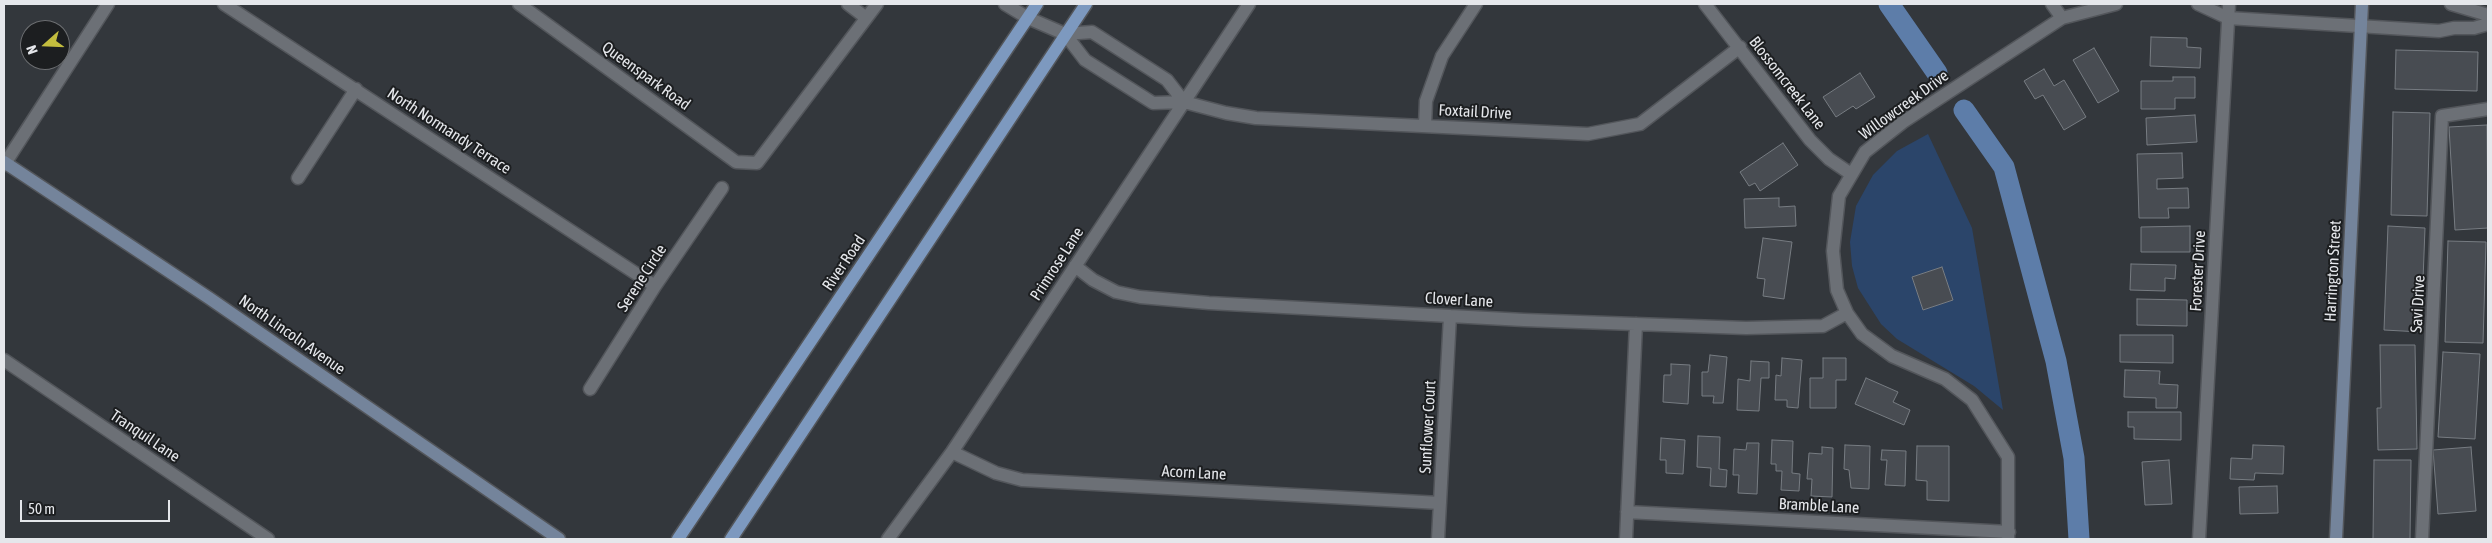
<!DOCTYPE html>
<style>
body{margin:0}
#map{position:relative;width:2492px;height:543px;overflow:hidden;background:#33373c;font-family:"Asap Condensed",sans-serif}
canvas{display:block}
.frame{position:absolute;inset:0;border:5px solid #e5e7eb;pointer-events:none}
.north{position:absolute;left:20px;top:20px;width:50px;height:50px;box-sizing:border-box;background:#1c1e20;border:1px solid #6c6e71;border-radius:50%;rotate:250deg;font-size:14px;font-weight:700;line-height:20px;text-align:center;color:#e5e7eb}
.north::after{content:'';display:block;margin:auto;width:18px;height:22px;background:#c3bd3e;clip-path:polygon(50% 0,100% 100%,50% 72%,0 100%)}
.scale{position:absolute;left:20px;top:500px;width:150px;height:22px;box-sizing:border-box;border:2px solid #e5e7eb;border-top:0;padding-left:6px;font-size:15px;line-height:18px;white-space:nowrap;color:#e5e7eb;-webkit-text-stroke:4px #1c1e20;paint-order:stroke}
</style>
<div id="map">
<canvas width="2492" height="543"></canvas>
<div class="frame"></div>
<div class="north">N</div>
<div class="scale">50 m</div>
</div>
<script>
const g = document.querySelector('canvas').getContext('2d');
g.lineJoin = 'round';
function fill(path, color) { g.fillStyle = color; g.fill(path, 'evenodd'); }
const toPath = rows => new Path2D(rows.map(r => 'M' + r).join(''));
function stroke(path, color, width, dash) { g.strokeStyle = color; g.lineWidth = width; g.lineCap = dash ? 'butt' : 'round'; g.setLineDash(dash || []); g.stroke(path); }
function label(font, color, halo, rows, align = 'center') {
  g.font = font + ' "Asap Condensed",sans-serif'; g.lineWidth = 4; g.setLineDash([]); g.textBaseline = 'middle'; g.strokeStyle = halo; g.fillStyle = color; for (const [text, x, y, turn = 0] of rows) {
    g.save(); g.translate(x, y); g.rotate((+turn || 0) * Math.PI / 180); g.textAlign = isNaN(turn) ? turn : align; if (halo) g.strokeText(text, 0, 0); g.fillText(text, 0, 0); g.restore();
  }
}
fill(toPath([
 [1928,134,1972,228,2003,410,1974,386,1897,339,1881,324,1858,288,1852,266,1850,242,1856,206,1873,175,1897,151]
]), '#2b456a');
stroke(toPath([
 [1889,4,1937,73],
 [1964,110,2004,167,2056,361,2074,458,2079,539]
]), '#5d7da9', 21);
const building = toPath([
 [2151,37,2187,38,2187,47,2201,48,2200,68,2150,66,2151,37],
 [2094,48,2119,91,2098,103,2073,60,2094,48],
 [2396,50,2478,52,2477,91,2395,89,2396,50],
 [2044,69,2054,86,2064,80,2086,117,2064,130,2043,95,2035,99,2024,81,2044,69],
 [1860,73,1875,97,1856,109,1853,106,1836,117,1823,97,1860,73],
 [2173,77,2195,77,2195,98,2175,98,2175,109,2141,109,2141,81,2173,81,2173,77],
 [2393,112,2430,113,2427,216,2391,215,2393,112],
 [2195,115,2197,142,2147,145,2146,118,2195,115],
 [2487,125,2488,228,2455,230,2449,127,2487,125],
 [1783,143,1798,165,1760,191,1755,183,1749,186,1740,172,1783,143],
 [2182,153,2183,178,2157,179,2157,189,2188,188,2189,208,2168,208,2169,218,2139,218,2137,154,2182,153],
 [1779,198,1779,207,1795,206,1796,226,1745,228,1744,199,1779,198],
 [2190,226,2190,252,2141,252,2141,227,2190,226],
 [2388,226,2425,228,2421,332,2384,330,2388,226],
 [1763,238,1792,242,1784,299,1763,296,1765,279,1757,278,1763,238],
 [2448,241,2486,242,2483,343,2445,342,2448,241],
 [2131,264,2176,265,2175,279,2165,278,2165,291,2130,290,2131,264],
 [1942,267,1953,300,1923,310,1912,277,1942,267],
 [2137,299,2187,300,2187,326,2137,325,2137,299],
 [2120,335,2173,335,2173,363,2120,362,2120,335],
 [2380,345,2415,345,2417,449,2378,450,2377,408,2381,408,2380,345],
 [2443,352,2480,354,2475,439,2438,437,2443,352],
 [1710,355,1727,357,1723,403,1713,403,1714,396,1702,396,1702,372,1708,372,1710,355],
 [1782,358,1802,360,1798,408,1787,407,1787,400,1775,400,1776,375,1781,376,1782,358],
 [1823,358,1846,358,1846,380,1836,380,1836,408,1810,408,1810,378,1823,378,1823,358],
 [1751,361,1769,362,1769,378,1761,378,1759,411,1737,410,1738,379,1750,381,1751,361],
 [1671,364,1690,365,1688,404,1663,402,1664,375,1671,375,1671,364],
 [2125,370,2160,371,2159,384,2178,385,2177,408,2156,408,2156,398,2124,397,2125,370],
 [1866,378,1898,392,1893,402,1910,410,1904,425,1855,404,1866,378],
 [2128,412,2181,412,2181,440,2134,439,2134,427,2128,427,2128,412],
 [1698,436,1720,437,1719,469,1727,470,1726,487,1710,486,1711,468,1697,467,1698,436],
 [1661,438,1685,440,1683,474,1666,473,1666,460,1660,460,1661,438],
 [1772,440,1793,441,1792,473,1800,474,1799,491,1781,490,1782,471,1776,471,1776,464,1771,464,1772,440],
 [1747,443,1759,443,1757,494,1738,493,1739,475,1733,475,1734,449,1746,450,1747,443],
 [1845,445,1870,446,1869,489,1851,488,1849,470,1844,469,1845,445],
 [2253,445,2284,446,2283,474,2255,473,2254,480,2230,479,2231,458,2252,459,2253,445],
 [1917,446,1949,446,1949,501,1927,500,1927,481,1916,480,1917,446],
 [1822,447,1833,448,1832,497,1811,496,1812,479,1807,479,1809,453,1822,454,1822,447],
 [2471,447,2476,511,2438,514,2433,450,2471,447],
 [1882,450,1906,451,1905,486,1885,485,1887,460,1881,460,1882,450],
 [2169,460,2172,504,2145,505,2142,462,2169,460],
 [2374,460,2411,460,2410,539,2373,539,2374,460],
 [2277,486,2278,513,2240,514,2239,487,2277,486]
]);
fill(building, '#484c52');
stroke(building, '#777c82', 1);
const street = toPath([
 [224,4,655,286],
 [519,4,736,162,757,163,877,4],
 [848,4,865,17],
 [1005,4,1028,18,1065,34,1092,32,1167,80,1184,102],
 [1705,4,1810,140,1829,159,1851,174],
 [2052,4,2062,18],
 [2198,4,2228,18,2439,31,2454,28,2474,28,2488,24],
 [2451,4,2488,15],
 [1065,34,1085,60,1153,103,1184,102,1226,113,1256,118,1588,134,1640,124,1740,47],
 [1425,126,1426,101,1442,56,1476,4],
 [4,165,108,4],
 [298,178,356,89],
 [1075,266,1093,280,1116,292,1140,297,1209,303,1524,320,1746,328,1823,326,1847,313],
 [4,360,268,539],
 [590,389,655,286,722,188],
 [952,452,996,473,1022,480,1440,503],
 [1627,512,2009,532],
 [888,539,952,452,1249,4],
 [1438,539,1450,316],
 [1626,539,1636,324],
 [2008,539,2008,457,1972,400,1945,379,1892,356,1862,334,1847,313,1837,290,1833,251,1839,196,1865,152,1903,122,2062,18,2116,4],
 [2199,539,2229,4],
 [2422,539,2442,116,2488,109]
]);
const secondary = toPath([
 [4,162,209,298,559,539],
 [2336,539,2362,4]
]);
const primary = toPath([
 [678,539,1037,4],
 [731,539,1086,4]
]);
stroke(street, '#53565b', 15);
stroke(secondary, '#53565b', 15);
stroke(primary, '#53565b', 15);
stroke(street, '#6c7076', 12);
stroke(secondary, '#74849b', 12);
stroke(primary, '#7d99bf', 12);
label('16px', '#e5e7eb', '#1c1e20', [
 ["Queenspark Road",646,76,36],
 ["Blossomcreek Lane",1787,83,52],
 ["Willowcreek Drive",1904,105,-36],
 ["Foxtail Drive",1475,112,3],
 ["North Normandy Terrace",449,131,33],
 ["River Road",844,263,-56],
 ["Primrose Lane",1057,264,-57],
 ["Forester Drive",2198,271,-87],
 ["Harrington Street",2333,271,-87],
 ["Serene Circle",642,278,-57],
 ["Clover Lane",1459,300,3],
 ["Savi Drive",2418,304,-87],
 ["North Lincoln Avenue",292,335,35],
 ["Sunflower Court",1428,427,-87],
 ["Tranquil Lane",145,436,34],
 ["Acorn Lane",1194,473,3],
 ["Bramble Lane",1819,506,3]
]);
</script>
